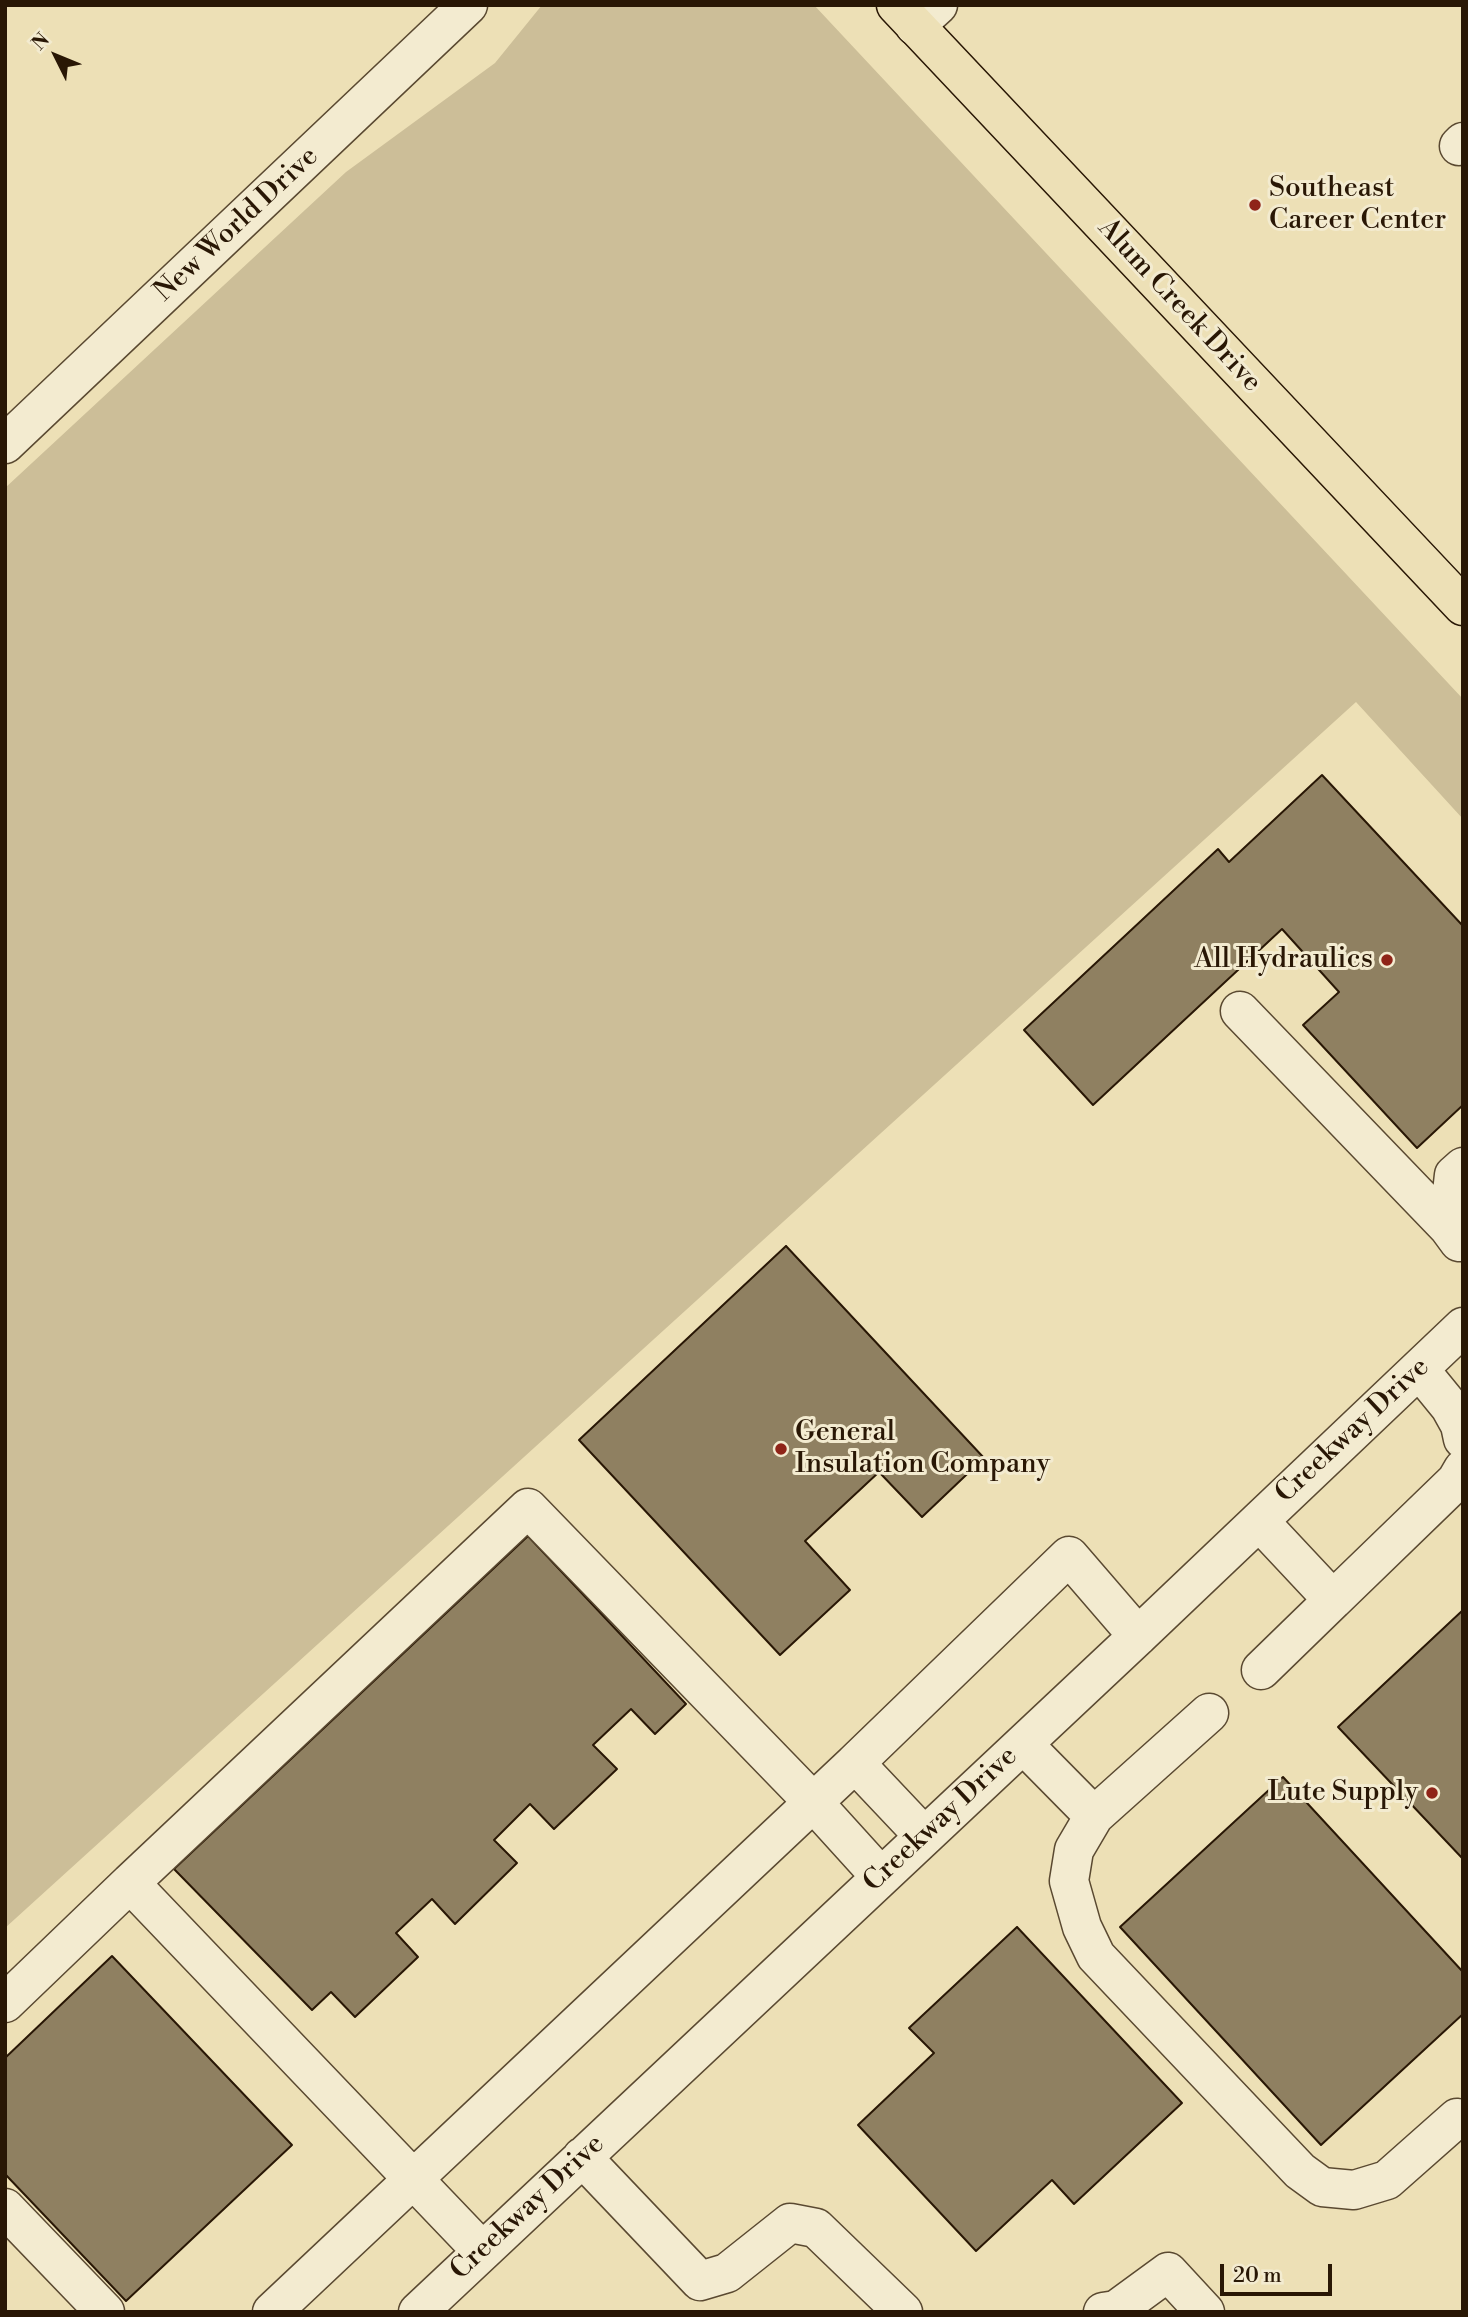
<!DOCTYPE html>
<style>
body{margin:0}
#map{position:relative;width:1468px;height:2317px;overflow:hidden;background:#ede0b6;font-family:"Libre Bodoni",serif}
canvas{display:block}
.frame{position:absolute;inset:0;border:7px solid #291705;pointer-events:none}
.north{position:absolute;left:21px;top:21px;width:70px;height:70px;-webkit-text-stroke:5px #f3ebd0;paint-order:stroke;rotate:313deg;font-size:19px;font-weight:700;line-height:28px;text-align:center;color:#291705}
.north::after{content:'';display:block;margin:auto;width:24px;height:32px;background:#291705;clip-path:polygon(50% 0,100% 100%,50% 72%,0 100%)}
.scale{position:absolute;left:1220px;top:2264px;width:112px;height:32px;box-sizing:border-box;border:4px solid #291705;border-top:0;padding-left:9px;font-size:21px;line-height:24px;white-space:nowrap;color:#291705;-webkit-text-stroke:5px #f3ebd0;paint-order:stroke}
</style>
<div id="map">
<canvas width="1468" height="2317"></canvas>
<div class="frame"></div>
<div class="north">N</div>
<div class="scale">20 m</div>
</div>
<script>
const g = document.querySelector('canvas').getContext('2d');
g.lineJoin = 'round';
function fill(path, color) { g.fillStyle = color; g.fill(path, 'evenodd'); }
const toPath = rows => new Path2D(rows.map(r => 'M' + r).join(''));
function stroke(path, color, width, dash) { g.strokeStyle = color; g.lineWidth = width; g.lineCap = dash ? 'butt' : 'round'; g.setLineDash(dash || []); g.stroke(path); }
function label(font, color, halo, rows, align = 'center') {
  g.font = font + ' "Libre Bodoni",serif'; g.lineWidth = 6; g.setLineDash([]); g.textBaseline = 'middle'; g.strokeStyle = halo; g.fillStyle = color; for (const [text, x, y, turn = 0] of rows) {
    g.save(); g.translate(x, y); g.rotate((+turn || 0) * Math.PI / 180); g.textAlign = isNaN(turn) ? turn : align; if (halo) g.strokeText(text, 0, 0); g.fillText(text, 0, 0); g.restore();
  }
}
fill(toPath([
 [542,5,814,5,1463,699,1463,819,1356,702,5,1928,5,488,346,172,495,63]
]), '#ccbe98');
const building = toPath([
 [1322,775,1463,926,1463,1105,1417,1148,1303,1025,1339,992,1282,929,1093,1105,1024,1030,1218,849,1229,862,1322,775],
 [786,1246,984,1458,922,1517,879,1472,805,1541,850,1590,780,1655,579,1440,786,1246],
 [528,1536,686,1704,655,1734,631,1709,593,1745,617,1769,554,1829,530,1804,494,1840,517,1863,455,1924,432,1899,396,1933,418,1957,355,2017,331,1992,312,2010,174,1869,528,1536],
 [1463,1610,1463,1859,1338,1727,1463,1610],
 [1283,1777,1463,1972,1463,2014,1321,2145,1120,1927,1283,1777],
 [1017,1927,1182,2103,1074,2204,1052,2180,976,2251,858,2125,934,2053,909,2028,1017,1927],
 [112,1956,292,2145,126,2301,5,2174,5,2058,112,1956]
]);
fill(building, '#8f8061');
stroke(building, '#291705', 2);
const minor = toPath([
 [915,26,938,5],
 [1459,146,1463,142],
 [5,444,468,5],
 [1240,1011,1448,1227],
 [1459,1242,1448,1227,1454,1175,1463,1167],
 [1419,1369,1450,1407,1460,1425,1463,1439],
 [1259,1521,1333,1600,1456,1481,1463,1469],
 [1261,1670,1333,1600],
 [1023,1744,1094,1816,1209,1713],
 [1094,1816,1074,1850,1069,1881,1082,1927,1096,1956,1300,2171,1322,2187,1354,2190,1387,2180,1457,2118],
 [924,1836,855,1763,1069,1556,1138,1636],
 [5,2003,130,1883],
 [582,2157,700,2281,727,2273,790,2223,816,2228,903,2312],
 [5,2208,105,2312],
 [482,2251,130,1883,528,1508,813,1802,881,1877],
 [272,2312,855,1763],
 [418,2312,1138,1636,1463,1327],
 [1103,2312,1116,2310,1168,2272,1205,2312]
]);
const major = toPath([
 [896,5,1463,606]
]);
stroke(minor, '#5a4931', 41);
stroke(major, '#291705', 41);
stroke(minor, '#f3ebd0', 38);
stroke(major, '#ede0b6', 38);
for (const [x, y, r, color] of [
 [1255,205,7,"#8f2418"],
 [1387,960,7,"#8f2418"],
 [781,1449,7,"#8f2418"],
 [1432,1793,7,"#8f2418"]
]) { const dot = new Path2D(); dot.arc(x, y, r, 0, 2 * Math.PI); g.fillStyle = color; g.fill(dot); stroke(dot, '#f3ebd0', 2.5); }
label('28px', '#291705', '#f3ebd0', [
 ["Southeast",1269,189],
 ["Career Center",1269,221],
 ["All Hydraulics",1373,960,"right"],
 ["General",795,1433],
 ["Insulation Company",795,1465],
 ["Lute Supply",1418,1793,"right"]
], 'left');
label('28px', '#291705', '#f3ebd0', [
 ["New World Drive",237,225,-43],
 ["Alum Creek Drive",1179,306,47],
 ["Creekway Drive",1353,1431,-43],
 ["Creekway Drive",941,1820,-43],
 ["Creekway Drive",528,2208,-43]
]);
</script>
